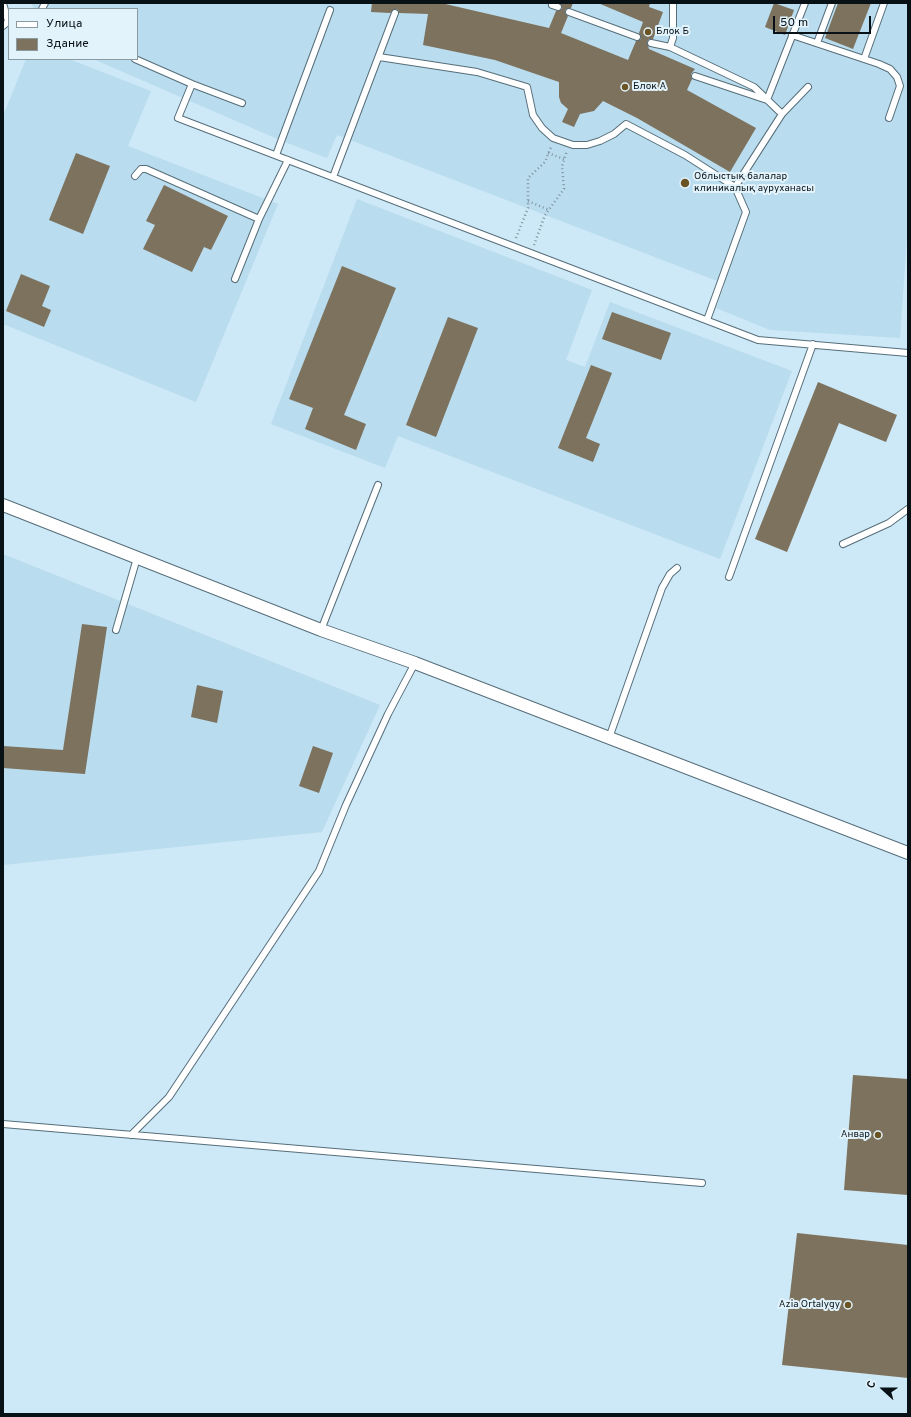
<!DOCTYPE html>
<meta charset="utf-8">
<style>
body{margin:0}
#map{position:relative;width:911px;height:1417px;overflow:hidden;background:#cde8f6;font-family:Overpass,sans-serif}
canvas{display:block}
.frame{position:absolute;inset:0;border:4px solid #081216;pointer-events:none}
.legend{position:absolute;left:8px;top:8px;width:130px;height:52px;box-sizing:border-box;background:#e3f3fc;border:1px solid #8b99a0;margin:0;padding:5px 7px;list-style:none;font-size:12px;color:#081216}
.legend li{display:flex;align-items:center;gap:8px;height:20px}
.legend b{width:20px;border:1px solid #8b99a0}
.north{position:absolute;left:863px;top:1369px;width:40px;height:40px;-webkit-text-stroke:3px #e3f3fc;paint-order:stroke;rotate:291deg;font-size:11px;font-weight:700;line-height:16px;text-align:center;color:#081216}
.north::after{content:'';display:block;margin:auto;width:14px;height:18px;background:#081216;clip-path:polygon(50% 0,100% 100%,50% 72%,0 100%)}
.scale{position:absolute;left:773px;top:16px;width:98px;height:18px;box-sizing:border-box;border:2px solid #081216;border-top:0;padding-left:5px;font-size:12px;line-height:14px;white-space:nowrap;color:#081216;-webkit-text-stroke:3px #e3f3fc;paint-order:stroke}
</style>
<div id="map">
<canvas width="911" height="1417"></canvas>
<div class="frame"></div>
<ul class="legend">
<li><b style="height:5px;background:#fff"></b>Улица</li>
<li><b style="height:11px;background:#7d725d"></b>Здание</li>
</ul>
<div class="north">С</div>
<div class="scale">50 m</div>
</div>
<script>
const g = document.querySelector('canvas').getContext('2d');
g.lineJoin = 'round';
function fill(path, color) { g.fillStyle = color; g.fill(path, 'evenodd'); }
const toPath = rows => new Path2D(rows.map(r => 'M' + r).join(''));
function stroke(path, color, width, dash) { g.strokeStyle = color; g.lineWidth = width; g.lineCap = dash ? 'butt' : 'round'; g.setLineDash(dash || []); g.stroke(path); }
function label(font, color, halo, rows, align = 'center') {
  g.font = font + ' Overpass,sans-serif'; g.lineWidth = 4; g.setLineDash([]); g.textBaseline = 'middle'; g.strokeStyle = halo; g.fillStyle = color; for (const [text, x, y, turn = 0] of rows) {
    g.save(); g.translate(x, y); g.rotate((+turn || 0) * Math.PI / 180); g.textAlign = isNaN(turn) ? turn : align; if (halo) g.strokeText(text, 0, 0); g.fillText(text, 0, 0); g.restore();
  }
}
fill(toPath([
 [31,3,908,3,908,223,900,338,770,330,716,308,725,284,337,135,327,158,282,141,93,59,137,59,137,9,34,9],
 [26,59,69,59,151,91,128,146,278,204,196,402,3,324,3,116],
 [357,199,592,290,566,360,585,367,610,302,792,371,720,559,398,436,385,468,271,424],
 [3,554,380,705,322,832,3,865]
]), '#b9dcee');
fill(toPath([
 [372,3,441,3,549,28,556,11,562,9,560,3,573,3,571,8,565,10,565,13,568,16,561,33,628,60,636,41,641,39,639,33,643,22,598,3,650,3,649,7,663,12,653,39,649,39,647,42,649,49,695,69,691,74,692,79,687,90,756,128,730,172,637,118,603,101,594,111,580,114,574,127,562,122,568,109,561,103,559,97,559,82,495,60,423,45,428,14,399,13,398,10,395,9,390,13,371,12],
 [774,3,794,10,785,35,765,27],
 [838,3,871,3,853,49,825,38],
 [76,153,110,166,83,234,49,220],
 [164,185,228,216,211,250,204,247,192,272,143,249,155,225,146,221],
 [342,266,396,288,344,415,366,424,356,450,305,429,313,408,289,399],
 [21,274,50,286,42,306,51,310,44,327,6,311],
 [612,312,671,333,661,360,602,339],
 [448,317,478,328,436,437,406,425],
 [591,365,612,373,586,438,600,444,593,462,558,448],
 [818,382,897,415,886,442,839,423,787,552,755,539],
 [82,624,107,627,85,774,3,768,3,746,63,750],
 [197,685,223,691,217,723,191,717],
 [313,746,333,753,319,793,299,786],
 [853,1075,908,1079,908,1195,844,1190],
 [797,1233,908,1245,908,1378,782,1365]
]), '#7d725d');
const lane = toPath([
 [3,3,8,21],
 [553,3,552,5,558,7],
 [42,9,45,3],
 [569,12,637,37],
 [3,26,9,21],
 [792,35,879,64,890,69,897,77,900,86,889,118],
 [651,43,670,47,754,87,782,114,735,187],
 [817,43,832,3],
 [670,47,673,38,673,3],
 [379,57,477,72,527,87,533,115,542,128,553,138,573,145,587,145,600,141,614,134,626,124,685,155,735,187,746,212,707,320],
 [135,59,192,84,242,103],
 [864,59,884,3],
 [695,76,767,100,805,3],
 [192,84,178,118,758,340,908,353],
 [782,114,808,87],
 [276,155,330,10],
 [135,176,141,169,146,169,259,219],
 [333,177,395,13],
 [235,279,259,219,288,160],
 [843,544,889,523,908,509],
 [729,577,813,344],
 [116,630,137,558],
 [321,630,378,485],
 [609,738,662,588,670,574,677,568],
 [3,1124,702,1183],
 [131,1135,169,1097,319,871,346,805,388,714,415,663]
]);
const street = toPath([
 [3,505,321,630,415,663,908,853]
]);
stroke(lane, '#566e7a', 8);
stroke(street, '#566e7a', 14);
stroke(toPath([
 [548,153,564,159],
 [528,201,549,210],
 [516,238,528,208,528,178,545,162,551,147],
 [534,245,545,215,564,189,562,166,567,151]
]), '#7f939d', 2.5, [1, 3]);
stroke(lane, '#fff', 6);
stroke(street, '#fff', 12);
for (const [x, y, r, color] of [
 [648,32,4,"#6b5424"],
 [625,87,4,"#6b5424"],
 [685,183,5,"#6b5424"],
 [878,1135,4,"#6b5424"],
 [848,1305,4,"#6b5424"]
]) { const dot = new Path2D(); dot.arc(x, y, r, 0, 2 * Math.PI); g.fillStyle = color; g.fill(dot); stroke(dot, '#e3f3fc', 1.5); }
label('10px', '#081216', '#e3f3fc', [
 ["Блок Б",656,32],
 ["Блок А",633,87],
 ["Облыстық балалар",694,177],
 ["клиникалық ауруханасы",694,189],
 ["Анвар",870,1135,"right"],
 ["Azia Ortalygy",840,1305,"right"]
], 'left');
</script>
